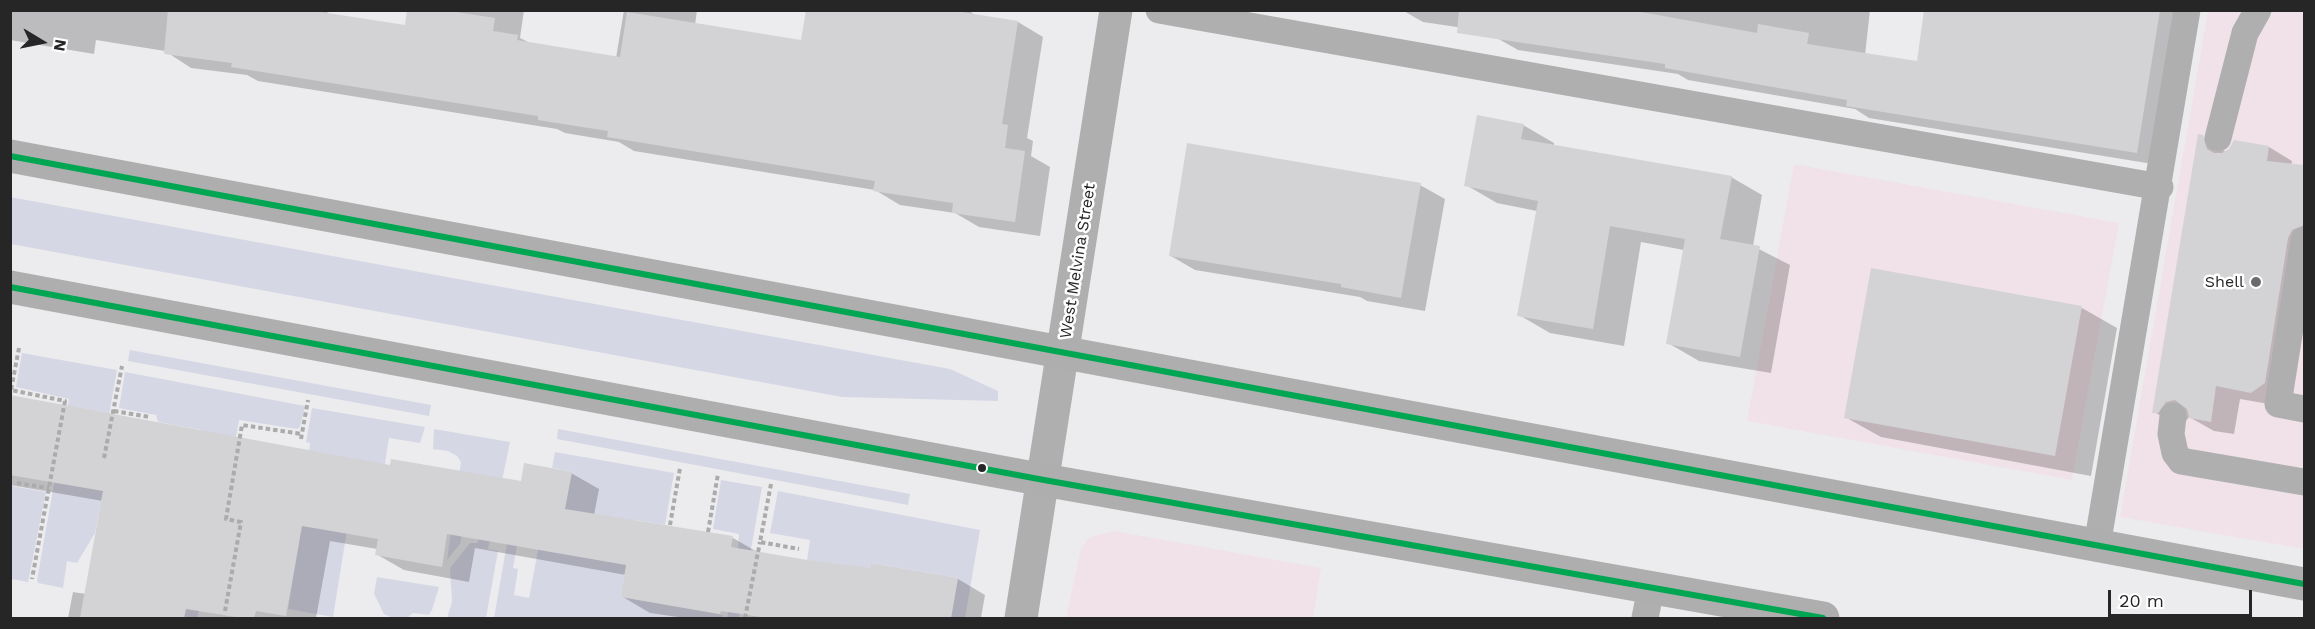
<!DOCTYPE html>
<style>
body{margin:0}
#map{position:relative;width:2315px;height:629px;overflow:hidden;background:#ececee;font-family:"Work Sans",sans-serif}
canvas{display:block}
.frame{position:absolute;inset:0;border:12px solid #262627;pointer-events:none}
.north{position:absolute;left:12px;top:12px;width:60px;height:60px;-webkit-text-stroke:4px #fff;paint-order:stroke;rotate:100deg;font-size:16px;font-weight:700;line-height:24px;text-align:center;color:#262627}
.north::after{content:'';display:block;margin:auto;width:21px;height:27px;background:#262627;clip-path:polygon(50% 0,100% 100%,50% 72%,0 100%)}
.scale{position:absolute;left:2108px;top:590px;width:144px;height:27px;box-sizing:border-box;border:3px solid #262627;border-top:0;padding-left:8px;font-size:18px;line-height:21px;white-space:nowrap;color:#262627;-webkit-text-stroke:4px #fff;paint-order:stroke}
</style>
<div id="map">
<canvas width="2315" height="629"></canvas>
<div class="frame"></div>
<div class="north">N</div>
<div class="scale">20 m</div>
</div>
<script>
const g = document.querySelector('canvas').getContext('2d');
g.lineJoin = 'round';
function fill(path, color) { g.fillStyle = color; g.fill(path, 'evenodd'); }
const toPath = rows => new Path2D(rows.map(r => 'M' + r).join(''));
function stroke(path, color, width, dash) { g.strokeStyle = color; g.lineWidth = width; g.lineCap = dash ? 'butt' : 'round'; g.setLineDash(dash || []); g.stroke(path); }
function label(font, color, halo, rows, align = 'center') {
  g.font = font + ' "Work Sans",sans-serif'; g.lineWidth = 5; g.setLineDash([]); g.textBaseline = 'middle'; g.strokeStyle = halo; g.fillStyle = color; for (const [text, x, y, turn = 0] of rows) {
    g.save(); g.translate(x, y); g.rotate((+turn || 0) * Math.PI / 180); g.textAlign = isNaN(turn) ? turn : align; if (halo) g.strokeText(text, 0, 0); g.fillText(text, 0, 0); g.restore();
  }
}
fill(toPath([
 [2208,11,2304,11,2304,549,2120,517],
 [1794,164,2119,223,2072,480,1747,421],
 [1114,531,1321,568,1313,618,1066,618,1081,548,1090,537]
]), '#f0e2e8');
fill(toPath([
 [10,197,950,369,998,391,998,401,842,397,11,244],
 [130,350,431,405,429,416,128,361],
 [22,353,117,370,101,461,109,462,95,533,77,563,67,561,63,588,38,583,37,580,69,399,16,387],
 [125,372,305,406,300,427,297,429,239,420,221,522,197,618,184,618,201,430,158,422,156,415,119,408],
 [312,408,425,427,420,443,389,438,382,482,354,487,333,617,288,609,299,543,310,443,306,442],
 [434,429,510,442,488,549,498,551,486,618,447,618,452,602,450,568,470,543,477,543,479,537,462,534,460,544,447,560,461,462,457,456,448,451,433,449],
 [558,429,910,494,908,505,557,439],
 [555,452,674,473,665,525,634,520,621,597,723,615,723,618,494,618,507,543,517,546,513,568,518,569,514,595,529,598,538,550,572,472,552,468],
 [721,480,762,487,739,618,727,618,737,562,739,534,713,529],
 [12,486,46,492,28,582,11,579],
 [778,491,980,530,965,618,951,618,958,578,871,563,862,618,834,618,841,574,807,560,810,540,770,533],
 [377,577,439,587,432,610,429,615,413,613,407,618,393,618,384,614,374,594]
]), '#d6d7e5');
fill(toPath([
 [10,10,328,10,327,15,406,27,409,10,524,10,520,38,530,43,616,58,624,10,697,10,695,25,802,42,808,10,968,10,976,16,1018,22,1043,37,1027,138,1033,141,1031,156,1050,167,1040,236,979,227,955,213,900,205,875,190,634,151,619,142,565,133,557,129,258,81,247,75,191,68,165,51,96,40,94,54,10,40],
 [1402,10,1870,10,1865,55,1918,63,1925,10,2183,10,2159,165,1869,118,1855,109,1688,80,1678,74,1518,50,1497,38,1497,33,1423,22],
 [1523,125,1554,143,1554,146,1731,177,1762,195,1753,246,1790,265,1771,373,1699,361,1668,343,1684,250,1641,242,1624,346,1550,333,1519,315,1537,211,1497,203,1466,185],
 [2202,137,2226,152,2269,147,2292,161,2291,169,2304,171,2304,297,2275,405,2240,399,2234,434,2214,431,2189,417,2182,426,2178,425,2154,412],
 [1420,185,1445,199,1425,311,1367,301,1360,297,1195,270,1171,256],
 [2082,308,2117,328,2091,476,1881,437,1845,417],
 [10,397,391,467,522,482,571,473,599,489,594,515,733,538,759,553,806,562,958,579,985,595,981,618,685,618,650,613,623,597,626,575,475,548,469,582,404,570,376,554,377,549,330,541,316,618,68,618,73,592,86,594,103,501,10,485]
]), '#0003');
fill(toPath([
 [168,10,308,10,405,25,407,10,443,10,495,18,493,31,518,35,517,40,620,57,627,12,801,40,806,10,949,10,1018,21,1002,124,1008,125,1005,148,1025,151,1015,222,952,213,953,203,873,191,875,181,607,137,608,131,538,120,538,116,231,67,232,63,164,54],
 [1459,10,1630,10,1757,33,1758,24,1809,33,1807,44,1917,61,1924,10,2160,10,2137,153,1846,106,1847,100,1665,68,1665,64,1457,33],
 [1477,115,1524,124,1521,139,1732,176,1720,239,1760,246,1740,357,1666,344,1685,239,1610,226,1593,329,1517,316,1538,201,1464,186],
 [2198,134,2203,135,2207,149,2214,153,2222,153,2229,149,2234,140,2269,146,2267,161,2304,165,2304,225,2292,230,2288,238,2265,383,2251,393,2216,386,2211,422,2189,418,2187,409,2175,400,2166,402,2158,413,2152,413],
 [1187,143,1421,183,1401,298,1341,287,1341,284,1169,256],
 [1871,268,2082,306,2055,456,1844,418],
 [10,395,390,465,391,459,521,481,524,463,572,472,565,509,733,536,731,547,807,560,870,568,871,563,958,578,951,618,768,618,721,611,720,614,621,597,626,565,447,534,442,567,375,555,378,539,302,526,286,616,256,611,254,618,242,618,186,609,184,618,80,618,103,491,10,475]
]), '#d3d3d5');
stroke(toPath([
 [19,348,11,390,65,401,32,579],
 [114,411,150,417],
 [301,439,308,400],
 [104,458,122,366],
 [17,483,49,488],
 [771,484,760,542,799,549],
 [670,525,680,468],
 [708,532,718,474],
 [225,611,241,522,226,519,242,425,302,434],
 [745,618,760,542]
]), '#ababac', 4, [4.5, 3]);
stroke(toPath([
 [1159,10,2160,187],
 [2218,138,2245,33,2258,10],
 [2304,240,2278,404,2304,409],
 [2173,416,2171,434,2175,453,2181,461,2304,482],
 [2097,546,2187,10],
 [1645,618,1651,588]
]), '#afafaf', 27);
stroke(toPath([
 [1021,618,1116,10]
]), '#afafaf', 33);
stroke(toPath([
 [10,156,2304,584],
 [10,287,1044,480,1823,618]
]), '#aeaeae', 33);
stroke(toPath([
 [10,156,2304,584],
 [10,287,1044,480,1823,618]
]), '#00a651', 6);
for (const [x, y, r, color] of [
 [2256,282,6,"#6b6b6d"],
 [982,468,5,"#262627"]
]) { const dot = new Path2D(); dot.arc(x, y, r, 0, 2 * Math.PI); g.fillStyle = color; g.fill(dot); stroke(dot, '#fff', 2); }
label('16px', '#262627', '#fff', [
 ["West Melvina Street",1078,261,-81]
]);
label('16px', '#262627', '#fff', [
 ["Shell",2244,282]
], 'right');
</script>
